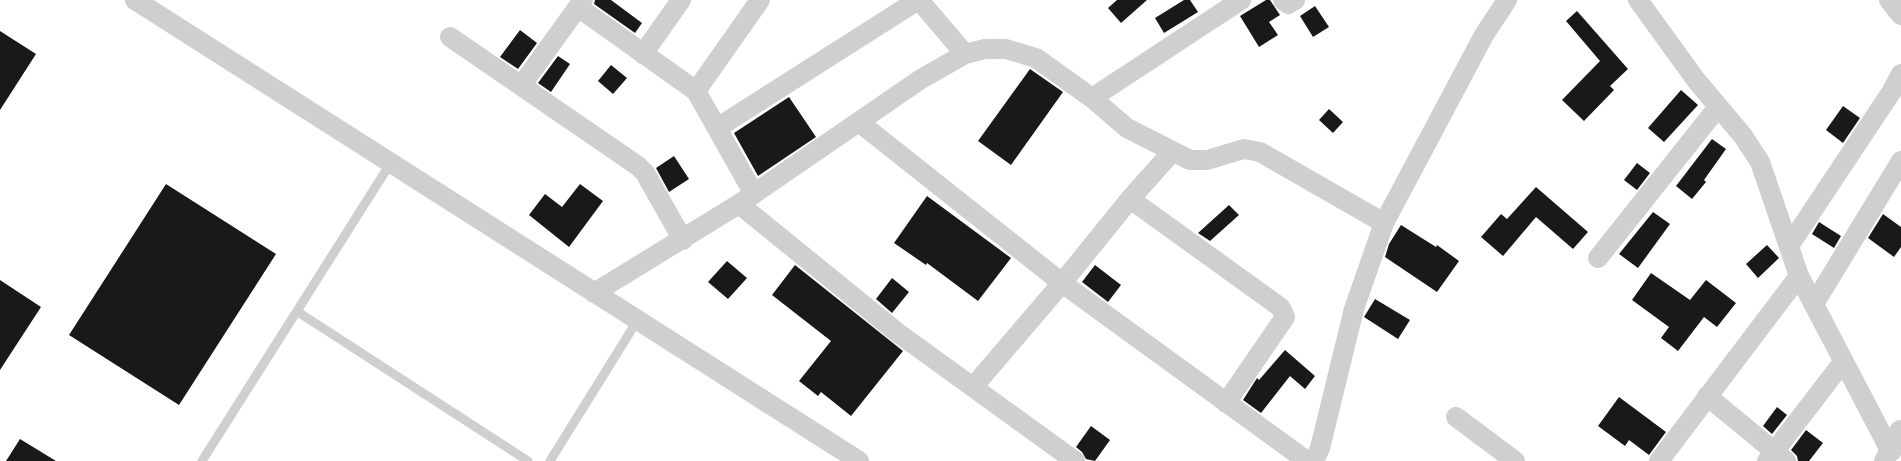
<!DOCTYPE html>
<style>
body{margin:0}
canvas{display:block;background:#fff}
</style>
<canvas width="1901" height="461"></canvas>
<script>
const g = document.querySelector('canvas').getContext('2d');
g.lineJoin = 'round';
function fill(path, color) { g.fillStyle = color; g.fill(path, 'evenodd'); }
const toPath = rows => new Path2D(rows.map(r => 'M' + r).join(''));
function stroke(path, color, width, dash) { g.strokeStyle = color; g.lineWidth = width; g.lineCap = dash ? 'butt' : 'round'; g.setLineDash(dash || []); g.stroke(path); }
fill(toPath([
 [595,0,611,0,642,23,635,33,594,4],
 [1117,0,1147,0,1121,23,1108,8],
 [1184,0,1190,0,1198,12,1164,33,1155,18],
 [1266,0,1270,0,1280,15,1269,22,1278,35,1259,47,1240,16],
 [1315,6,1329,27,1313,37,1300,16],
 [1577,11,1628,69,1610,86,1614,90,1584,121,1562,100,1600,61,1566,21],
 [520,30,537,43,518,69,500,57],
 [0,31,36,54,0,110],
 [558,56,570,64,551,92,538,83],
 [611,65,627,78,613,94,598,81],
 [1030,69,1063,92,1011,165,978,141],
 [1681,90,1698,105,1664,142,1648,128],
 [789,97,816,137,758,176,734,133],
 [1843,106,1860,118,1843,143,1826,130],
 [1329,109,1343,122,1333,133,1319,120],
 [1712,139,1726,149,1704,180,1706,182,1692,199,1676,186],
 [674,156,689,179,669,192,656,168],
 [1637,163,1650,173,1637,190,1624,180],
 [166,184,276,254,179,405,69,335],
 [580,184,603,201,569,247,529,215,545,194,562,207],
 [1536,187,1588,232,1573,249,1536,217,1503,256,1481,237,1501,214,1507,219],
 [927,196,1011,258,978,301,927,263,926,265,894,243],
 [1229,205,1239,215,1210,241,1198,233],
 [1653,212,1670,224,1638,268,1619,254],
 [1883,214,1901,227,1901,247,1894,257,1868,238],
 [1819,222,1841,236,1834,248,1812,234],
 [1401,225,1436,247,1437,245,1459,261,1437,292,1385,257,1389,244],
 [1767,245,1779,258,1758,278,1746,264],
 [727,261,747,278,728,299,708,282],
 [795,265,903,351,851,416,821,392,818,396,799,381,831,341,772,295],
 [1095,265,1121,285,1108,302,1082,282],
 [1651,273,1690,300,1706,280,1736,303,1717,327,1704,317,1678,351,1661,338,1669,327,1632,300],
 [892,278,909,292,892,313,876,299],
 [0,280,41,307,0,370],
 [1375,299,1410,320,1398,339,1364,317],
 [1285,350,1315,376,1305,389,1290,376,1261,413,1243,400,1257,378,1259,380],
 [1619,397,1666,432,1649,455,1629,440,1625,446,1598,426],
 [1777,407,1787,415,1772,434,1763,426],
 [1091,426,1110,440,1095,461,1086,459,1082,452,1076,447],
 [1806,430,1823,443,1809,461,1798,461,1797,456,1791,450],
 [20,439,56,461,6,461]
]), '#191919');
stroke(toPath([
 [298,312,528,461],
 [202,461,390,164],
 [550,461,637,321]
]), '#cfcfcf', 9);
stroke(toPath([
 [135,0,859,461],
 [919,0,965,54],
 [1283,0,1288,4,1295,0],
 [1638,0,1696,80,1743,136,1760,162,1799,276,1890,450,1884,461],
 [1889,0,1901,15],
 [578,7,696,91,754,194],
 [450,37,638,166,645,173,683,240],
 [643,54,681,0],
 [521,86,583,0],
 [696,91,760,0],
 [1092,98,1241,0],
 [860,123,1062,283,1307,461],
 [717,128,918,0],
 [1130,199,1280,307,1283,312,1285,317,1226,403],
 [739,204,898,333,1075,461],
 [1789,246,1892,91,1901,74],
 [1598,258,1718,107],
 [594,293,739,204,921,79,965,54,985,49,1006,49,1036,58,1092,98,1127,128,1190,160,1207,160,1244,149,1260,152,1384,223],
 [1814,304,1901,161],
 [973,387,1062,283,1130,199,1172,152],
 [1707,396,1786,461],
 [1456,417,1515,461],
 [1314,461,1320,448,1354,309,1384,223,1484,35,1507,0],
 [1659,461,1799,276],
 [1767,461,1843,362]
]), '#cfcfcf', 20);
stroke(toPath([
 [1890,450,1901,432]
]), '#cfcfcf', 24);
</script>
